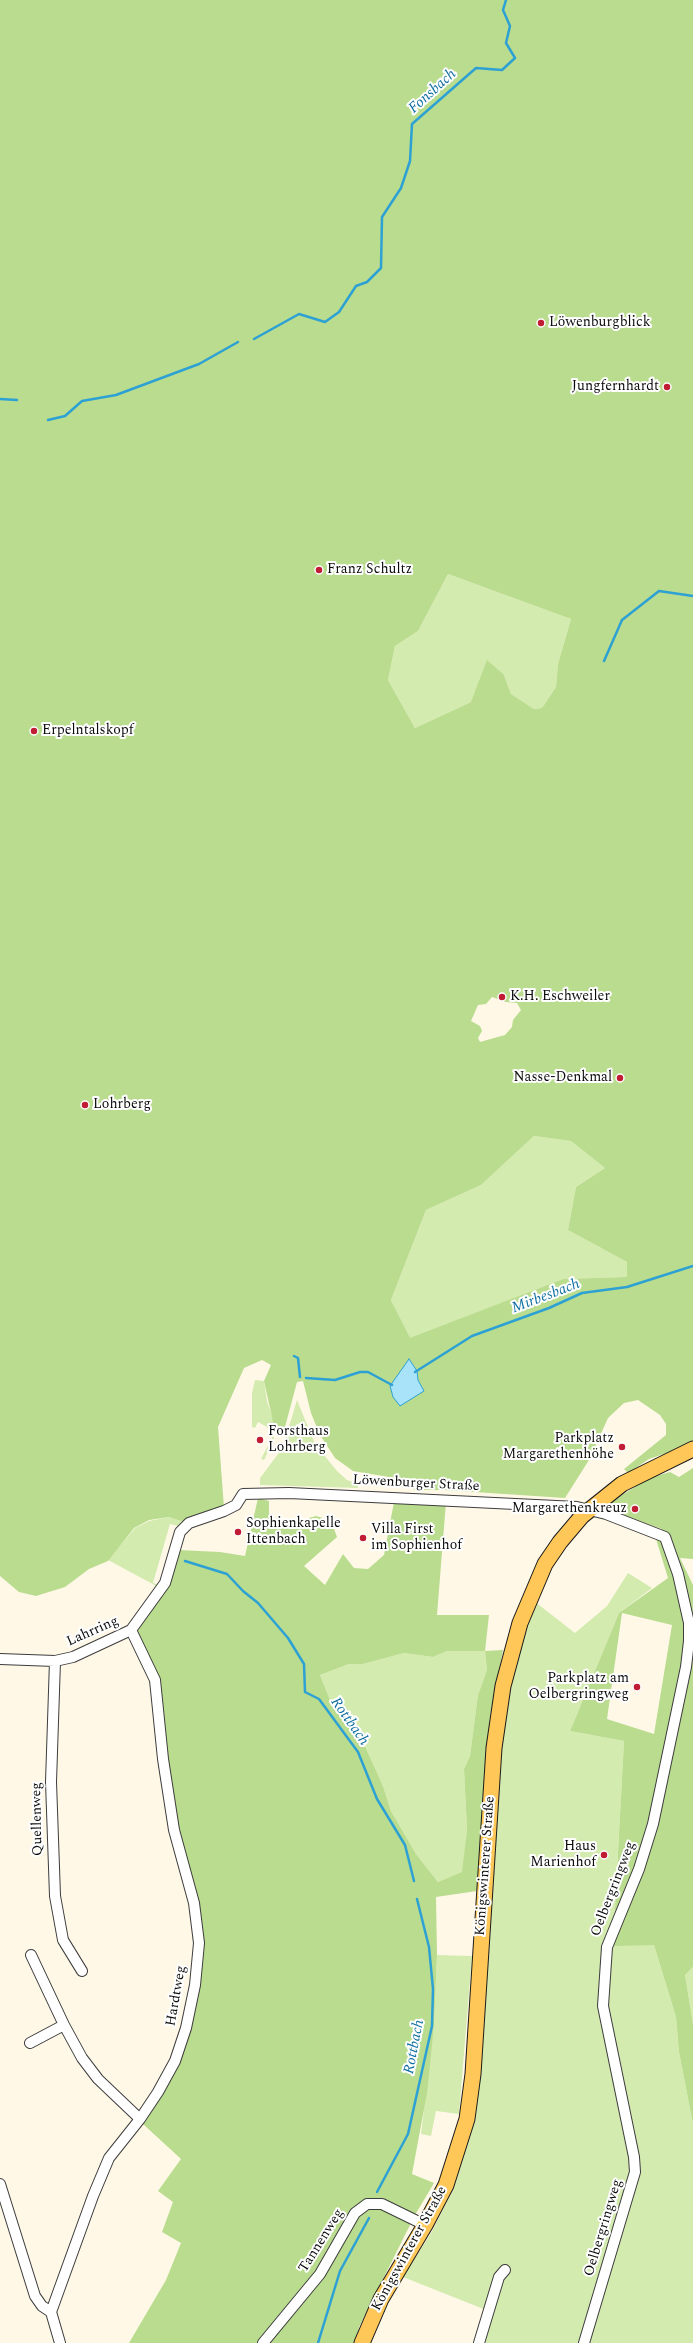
<!DOCTYPE html>
<meta charset="utf-8">
<style>
body{margin:0}
canvas{display:block;background:#fff8e7}
</style>
<canvas width="693" height="2343"></canvas>
<script>
const g = document.querySelector('canvas').getContext('2d');
g.lineJoin = 'round';
function fill(path, color) { g.fillStyle = color; g.fill(path, 'evenodd'); }
const toPath = rows => new Path2D(rows.map(r => 'M' + r).join(''));
function stroke(path, color, width, dash) { g.strokeStyle = color; g.lineWidth = width; g.lineCap = dash ? 'butt' : 'round'; g.setLineDash(dash || []); g.stroke(path); }
function label(font, color, halo, rows, align = 'center') {
  g.font = font + ' Spectral,serif'; g.lineWidth = 4; g.setLineDash([]); g.textBaseline = 'middle'; g.strokeStyle = halo; g.fillStyle = color; for (const [text, x, y, turn = 0] of rows) {
    g.save(); g.translate(x, y); g.rotate((+turn || 0) * Math.PI / 180); g.textAlign = isNaN(turn) ? turn : align; if (halo) g.strokeText(text, 0, 0); g.fillText(text, 0, 0); g.restore();
  }
}
fill(toPath([
 [448,574,571,619,558,664,556,687,542,708,534,709,511,694,504,675,471,702,415,728,388,680,395,646,418,631],
 [534,1136,571,1141,605,1168,576,1187,568,1230,627,1262,627,1277,563,1279,410,1339,391,1300,426,1210,481,1185],
 [255,1380,264,1381,267,1401,274,1422,274,1439,264,1460,261,1459,272,1438,267,1427,258,1422,255,1428,252,1427,252,1393],
 [297,1400,315,1444,337,1471,347,1480,358,1484,358,1488,260,1485,260,1478,278,1454,285,1440],
 [169,1517,187,1523,178,1526,170,1524,153,1583,160,1585,160,1588,108,1560,135,1528,149,1521],
 [628,1573,652,1588,619,1613,570,1731,624,1741,613,1945,654,1945,676,2017,679,2052,693,2124,693,2343,482,2343,491,2312,403,2277,431,2233,452,2192,467,2139,500,1718,534,1601,575,1633,607,1606],
 [447,1651,485,1651,487,1670,478,1695,470,1756,464,1769,467,1830,463,1872,438,1882,416,1854,391,1811,383,1786,356,1726,341,1718,332,1705,320,1675,349,1664,363,1664,404,1653,433,1657],
 [437,1955,472,1956,459,2114,436,2111,431,2136,421,2134,434,2026],
 [693,1967,693,2024,685,1975]
]), '#d4ebb0');
fill(toPath([
 [0,0,693,0,693,1444,649,1459,628,1473,624,1469,666,1435,666,1424,660,1415,638,1400,624,1403,608,1418,589,1460,565,1498,444,1490,415,1490,395,1478,353,1471,335,1458,320,1435,311,1413,303,1381,297,1382,285,1427,274,1426,264,1381,271,1365,262,1360,244,1368,218,1427,224,1508,187,1523,169,1517,149,1520,134,1528,108,1561,89,1569,65,1587,36,1596,19,1592,0,1576],
 [448,574,571,619,558,664,556,687,542,708,534,709,511,694,504,675,487,660,471,702,415,728,388,680,395,646,418,631],
 [492,997,506,1002,517,1003,521,1010,513,1020,512,1027,505,1035,480,1042,478,1038,482,1031,480,1026,471,1021,478,1005,486,1004],
 [534,1136,571,1141,605,1168,576,1187,568,1230,627,1262,627,1277,563,1279,410,1338,391,1300,426,1210,481,1185],
 [693,1468,693,1559,680,1558,693,1585,693,1967,685,1975,693,2024,693,2124,679,2052,676,2017,654,1945,613,1946,624,1741,570,1731,619,1613,668,1578,656,1539,662,1529,616,1513,612,1509,612,1501,650,1478,670,1472,679,1477],
 [622,1613,672,1625,654,1734,607,1719],
 [258,1498,269,1501,269,1527,306,1527,309,1518,316,1516,323,1518,333,1526,337,1537,304,1566,325,1585,343,1554,354,1568,368,1569,384,1555,394,1502,446,1502,437,1615,489,1615,485,1651,503,1650,490,1716,477,1891,436,1897,437,1955,434,2026,427,2093,412,2174,434,2183,415,2215,359,2327,356,2343,129,2343,166,2280,181,2243,162,2232,173,2202,158,2191,181,2159,143,2124,178,2059,194,1983,192,1904,161,1760,154,1682,131,1633,169,1584,178,1550,220,1552,245,1556],
 [447,1651,485,1651,487,1670,478,1695,470,1756,464,1769,467,1830,462,1872,438,1882,416,1854,391,1811,383,1786,356,1726,341,1718,332,1705,320,1675,349,1664,363,1664,404,1653,433,1657]
]), '#b9dc8e');
const water = toPath([
 [409,1359,417,1371,418,1380,424,1391,400,1406,393,1397,390,1386,409,1359]
]);
fill(water, '#a9e3f9');
stroke(water, '#2da1d4', 1);
stroke(toPath([
 [254,339,299,314,325,322,339,312,356,286,367,282,381,268,382,217,401,188,410,161,412,124,476,68,502,70,515,58,506,43,510,26,503,10,506,0],
 [0,399,17,400],
 [48,420,65,416,82,401,116,395,199,364,238,342],
 [604,661,622,620,659,591,693,596],
 [294,1356,298,1358,300,1377],
 [415,1372,472,1336,549,1308,582,1293,627,1287,693,1266],
 [306,1378,335,1380,360,1372,368,1372,392,1385],
 [185,1561,227,1574,243,1591,258,1603,288,1638,304,1664,305,1692,319,1699,358,1752,377,1799,405,1845,414,1881],
 [377,2192,408,2134,432,2026,433,1989,429,1947,417,1899],
 [318,2343,340,2271,369,2218]
]), '#2da1d4', 2.5);
const street = toPath([
 [0,1659,55,1661,73,1657,131,1630,165,1583,180,1532,189,1523,224,1511,236,1505,243,1494,289,1493,577,1507,606,1514,665,1537,678,1574,689,1623,689,1641,686,1667,653,1824,639,1869,607,1947,603,2006,634,2157,635,2172,584,2343],
 [55,1661,51,1782,55,1896,63,1940,82,1971],
 [31,1955,64,2025,82,2058,98,2079,140,2119],
 [30,2043,64,2025],
 [0,2184,35,2296,42,2306,51,2312],
 [60,2343,51,2312,93,2196,109,2158,140,2119,158,2092,175,2061,186,2028,195,1985,199,1943,194,1903,174,1830,163,1759,155,1680,131,1630],
 [263,2343,320,2274,355,2213,367,2204,382,2204,425,2225],
 [479,2343,499,2277,505,2270]
]);
const primary = toPath([
 [362,2343,381,2299,425,2225,446,2185,467,2119,473,2074,494,1748,503,1686,520,1623,545,1564,560,1542,582,1516,622,1484,693,1449]
]);
stroke(street, '#3d3d3d', 12);
stroke(primary, '#1b1b1b', 17);
stroke(street, '#fff', 10);
stroke(primary, '#ffc757', 15);
for (const [x, y, r, color] of [
 [541,323,4,"#c01c33"],
 [667,387,4,"#c01c33"],
 [319,570,4,"#c01c33"],
 [34,731,4,"#c01c33"],
 [502,997,4,"#c01c33"],
 [620,1078,4,"#c01c33"],
 [85,1105,4,"#c01c33"],
 [260,1440,4,"#c01c33"],
 [622,1447,4,"#c01c33"],
 [635,1509,4,"#c01c33"],
 [238,1532,4,"#c01c33"],
 [363,1538,4,"#c01c33"],
 [637,1687,4,"#c01c33"],
 [604,1855,4,"#c01c33"]
]) { const dot = new Path2D(); dot.arc(x, y, r, 0, 2 * Math.PI); g.fillStyle = color; g.fill(dot); stroke(dot, '#fff', 1.5); }
label('14px', '#0a0a0a', '#fff', [
 ["Löwenburgblick",549,323],
 ["Jungfernhardt",659,387,"right"],
 ["Franz Schultz",327,570],
 ["Erpelntalskopf",42,731],
 ["K.H. Eschweiler",510,997],
 ["Nasse-Denkmal",612,1078,"right"],
 ["Lohrberg",93,1105],
 ["Forsthaus",268,1432],
 ["Lohrberg",268,1448],
 ["Parkplatz",614,1439,"right"],
 ["Margarethenhöhe",614,1455,"right"],
 ["Margarethenkreuz",627,1509,"right"],
 ["Sophienkapelle",246,1524],
 ["Ittenbach",246,1540],
 ["Villa First",371,1530],
 ["im Sophienhof",371,1546],
 ["Parkplatz am",629,1679,"right"],
 ["Oelbergringweg",629,1695,"right"],
 ["Haus",596,1847,"right"],
 ["Marienhof",596,1863,"right"]
], 'left');
label('14px', '#0a0a0a', '#fff', [
 ["Löwenburger Straße",416,1484,3],
 ["Lahrring",93,1632,-24],
 ["Quellenweg",38,1819,-91],
 ["Königswinterer Straße",486,1866,-86],
 ["Oelbergringweg",614,1889,-69],
 ["Hardtweg",177,1996,-80],
 ["Oelbergringweg",604,2228,-73],
 ["Tannenweg",322,2241,-58],
 ["Königswinterer Straße",410,2249,-61]
]);
label('italic 15px', '#0f6fa1', '#fff', [
 ["Fonsbach",433,92,-42],
 ["Mirbesbach",546,1297,-21],
 ["Rottbach",349,1722,55],
 ["Rottbach",415,2047,-79]
]);
</script>
